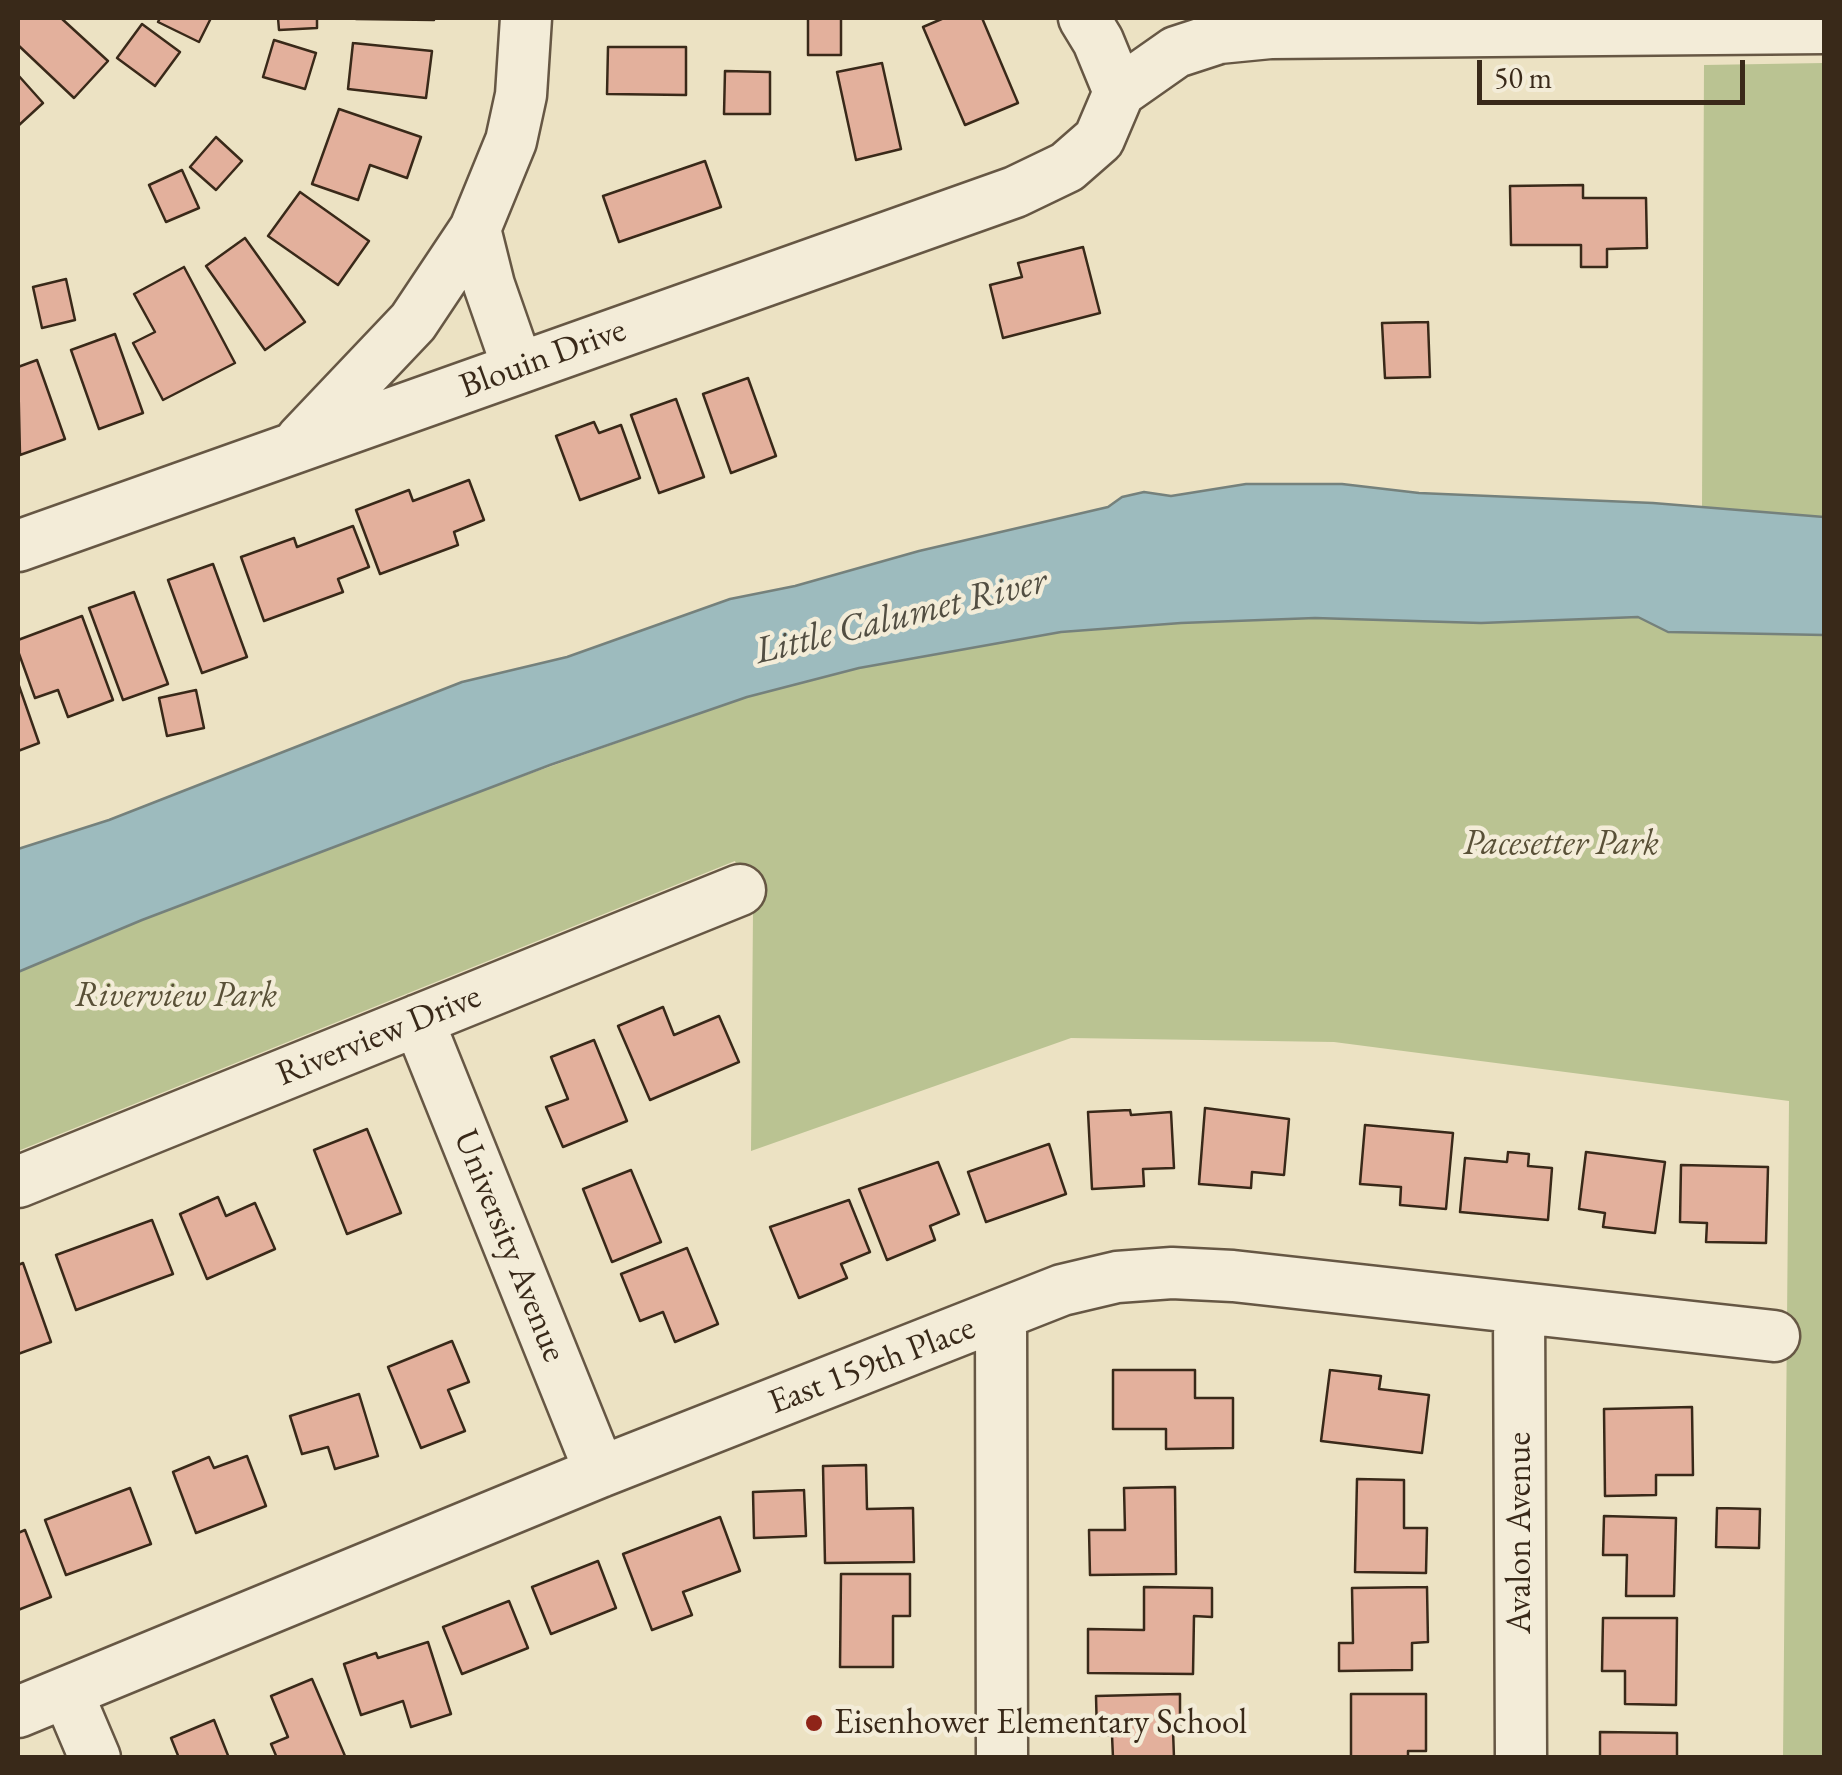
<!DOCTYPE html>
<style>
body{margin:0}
#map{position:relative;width:1842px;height:1775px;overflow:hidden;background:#ece2c3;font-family:"EB Garamond",serif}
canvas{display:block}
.frame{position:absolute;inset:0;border:20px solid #392919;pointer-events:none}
.scale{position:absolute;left:1477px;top:60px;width:268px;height:45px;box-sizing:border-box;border:5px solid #392919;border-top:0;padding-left:12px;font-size:30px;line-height:35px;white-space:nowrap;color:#392919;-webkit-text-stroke:8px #f3ecd8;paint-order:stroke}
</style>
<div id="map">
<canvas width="1842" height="1775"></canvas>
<div class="frame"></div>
<div class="scale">50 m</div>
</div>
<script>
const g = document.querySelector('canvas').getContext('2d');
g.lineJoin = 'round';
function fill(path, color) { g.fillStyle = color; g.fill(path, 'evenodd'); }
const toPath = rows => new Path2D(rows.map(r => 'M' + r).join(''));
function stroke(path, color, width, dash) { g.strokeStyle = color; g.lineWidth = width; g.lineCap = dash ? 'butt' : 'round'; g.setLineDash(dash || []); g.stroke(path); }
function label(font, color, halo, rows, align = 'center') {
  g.font = font + ' "EB Garamond",serif'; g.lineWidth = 9; g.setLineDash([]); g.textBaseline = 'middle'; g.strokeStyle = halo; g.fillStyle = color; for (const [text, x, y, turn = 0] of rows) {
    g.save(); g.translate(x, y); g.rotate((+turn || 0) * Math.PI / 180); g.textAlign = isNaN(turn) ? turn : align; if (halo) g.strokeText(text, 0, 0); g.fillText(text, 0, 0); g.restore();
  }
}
fill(toPath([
 [1824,63,1824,517,1702,507,1704,65],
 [1638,617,1669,632,1824,635,1824,1757,1783,1757,1789,1101,1334,1042,1071,1038,751,1151,753,913,735,861,18,1151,18,972,142,920,399,820,747,697,859,668,1061,632,1181,623,1315,618,1481,623]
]), '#bac392');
const water = toPath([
 [1246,484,1342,484,1419,493,1653,503,1824,517,1824,635,1668,632,1638,617,1481,623,1315,618,1181,623,1061,632,859,668,747,697,550,765,142,920,18,972,18,849,109,820,462,682,567,657,730,599,795,586,919,551,1108,507,1122,497,1144,492,1171,496,1246,484]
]);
fill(water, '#9dbbbe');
stroke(water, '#75817c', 2.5);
const building = toPath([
 [18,18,61,18,108,61,74,98,18,45,18,18],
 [160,18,211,18,199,42,158,22,160,18],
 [278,18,317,18,317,28,279,30,278,18],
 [356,18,434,18,434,20,356,19,356,18],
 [808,18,841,18,841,55,808,55,808,18],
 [944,18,982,18,1018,103,965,125,923,27,944,18],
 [142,24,180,52,155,86,117,58,142,24],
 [274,40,316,53,305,89,263,77,274,40],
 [353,43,432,51,426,98,348,89,353,43],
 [608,47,686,47,686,95,607,94,608,47],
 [882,63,901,149,856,160,837,72,882,63],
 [725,71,770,72,770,114,724,114,725,71],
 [18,75,43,103,18,126,18,75],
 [339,109,421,137,407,178,370,165,358,200,312,184,339,109],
 [216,137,242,161,216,190,190,167,216,137],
 [705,161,721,207,619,242,603,196,705,161],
 [182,170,199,208,166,222,149,185,182,170],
 [1583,185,1583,198,1646,198,1647,248,1607,249,1607,267,1581,267,1581,245,1511,245,1510,186,1583,185],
 [300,192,369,241,338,285,268,236,300,192],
 [245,238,305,322,265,350,206,266,245,238],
 [1083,247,1100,313,1003,338,990,285,1022,277,1018,263,1083,247],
 [184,267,235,363,163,400,133,343,155,332,134,294,184,267],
 [66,279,75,320,42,328,33,287,66,279],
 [1428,322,1430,377,1385,378,1382,323,1428,322],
 [115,334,143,413,99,429,71,350,115,334],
 [37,360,65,439,20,455,18,367,37,360],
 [748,378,776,456,731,473,703,394,748,378],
 [676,399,704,477,659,493,631,415,676,399],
 [594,422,599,433,621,425,640,478,580,500,556,436,594,422],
 [469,480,484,520,454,532,458,545,380,574,356,510,409,490,413,501,469,480],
 [353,526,369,567,338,579,343,592,264,621,241,557,294,538,297,547,353,526],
 [213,564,247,657,202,673,168,580,213,564],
 [134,592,168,684,123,700,89,608,134,592],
 [82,616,113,700,68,717,58,690,35,698,18,651,18,640,82,616],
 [18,683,39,743,18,751,18,683],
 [196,690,204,728,167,736,159,698,196,690],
 [663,1007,674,1035,719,1016,739,1062,650,1100,618,1026,663,1007],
 [594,1040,627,1121,563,1147,546,1107,568,1099,551,1057,594,1040],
 [1205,1108,1289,1119,1284,1175,1252,1172,1251,1188,1199,1184,1205,1108],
 [1130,1110,1131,1115,1171,1112,1174,1168,1143,1169,1144,1186,1092,1189,1088,1112,1130,1110],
 [1365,1125,1453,1133,1446,1209,1400,1205,1401,1187,1360,1184,1365,1125],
 [367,1129,401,1213,347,1234,314,1150,367,1129],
 [1049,1144,1066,1194,986,1222,968,1172,1049,1144],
 [1508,1152,1529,1154,1528,1166,1552,1168,1548,1220,1460,1212,1465,1158,1507,1162,1508,1152],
 [1586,1152,1665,1162,1655,1233,1603,1227,1605,1213,1579,1209,1586,1152],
 [938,1162,959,1214,930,1226,935,1240,887,1260,859,1189,938,1162],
 [1681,1165,1768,1167,1766,1243,1706,1242,1707,1223,1680,1222,1681,1165],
 [631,1170,661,1242,612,1262,583,1189,631,1170],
 [218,1197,226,1216,255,1203,275,1249,207,1279,180,1214,218,1197],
 [849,1200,870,1252,841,1264,847,1278,799,1298,770,1227,849,1200],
 [152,1220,173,1274,76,1310,56,1255,152,1220],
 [687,1248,718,1324,675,1342,663,1312,640,1321,621,1274,687,1248],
 [23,1263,51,1342,18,1354,18,1265,23,1263],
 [452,1341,469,1382,448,1390,465,1431,421,1448,388,1367,452,1341],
 [1113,1370,1195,1370,1195,1398,1233,1398,1233,1448,1166,1449,1166,1429,1113,1429,1113,1370],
 [1330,1370,1381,1376,1379,1389,1429,1395,1422,1453,1321,1441,1330,1370],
 [359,1394,378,1456,335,1469,328,1447,302,1454,290,1416,359,1394],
 [1692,1407,1693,1475,1656,1475,1656,1495,1605,1496,1604,1409,1692,1407],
 [247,1456,266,1506,196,1533,173,1472,209,1457,214,1468,247,1456],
 [866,1465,867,1509,913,1508,914,1562,825,1563,823,1466,866,1465],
 [1357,1479,1404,1480,1404,1528,1427,1528,1426,1573,1355,1572,1357,1479],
 [1175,1487,1176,1574,1090,1575,1089,1530,1125,1530,1124,1488,1175,1487],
 [130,1488,151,1544,66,1575,45,1520,130,1488],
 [804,1490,806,1536,754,1538,753,1492,804,1490],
 [1717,1508,1760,1509,1759,1548,1716,1547,1717,1508],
 [1604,1516,1676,1518,1674,1596,1626,1596,1627,1555,1603,1555,1604,1516],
 [720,1517,740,1571,683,1592,692,1615,652,1630,623,1554,720,1517],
 [25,1530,51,1597,18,1610,18,1533,25,1530],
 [598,1561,616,1608,551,1634,532,1587,598,1561],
 [841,1574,910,1574,910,1616,893,1616,893,1667,840,1667,841,1574],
 [1144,1587,1212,1588,1212,1617,1194,1616,1193,1674,1088,1673,1088,1629,1144,1630,1144,1587],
 [1427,1587,1428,1642,1412,1643,1412,1670,1339,1671,1339,1643,1353,1643,1352,1588,1427,1587],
 [509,1601,528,1648,462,1674,443,1627,509,1601],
 [1603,1618,1677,1618,1676,1705,1625,1704,1625,1671,1602,1671,1603,1618],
 [428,1642,451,1714,411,1727,403,1701,361,1715,344,1664,376,1653,378,1658,428,1642],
 [312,1679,345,1756,277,1758,271,1744,288,1737,271,1696,312,1679],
 [1180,1694,1180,1730,1173,1730,1174,1758,1113,1758,1112,1735,1097,1735,1096,1696,1180,1694],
 [1351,1694,1426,1694,1426,1751,1408,1751,1408,1758,1351,1758,1351,1694],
 [214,1720,229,1758,179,1758,171,1738,214,1720],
 [1600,1732,1677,1733,1677,1758,1600,1758,1600,1732]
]);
fill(building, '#e3b09c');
stroke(building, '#392919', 2.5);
const minor = toPath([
 [1084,18,1098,41,1119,92],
 [475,229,489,285,518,368],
 [301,440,413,322,475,229,511,141,521,95,526,18],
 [18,546,1015,192,1067,167,1099,139,1119,92,1176,52,1219,38,1270,33,1824,28],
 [418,1020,600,1472],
 [18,1182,740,890],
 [1519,1308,1521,1758],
 [1001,1316,1002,1758],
 [67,1692,95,1758],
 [18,1712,600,1472,1062,1290,1117,1277,1172,1273,1233,1276,1774,1336]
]);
stroke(minor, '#665744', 55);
stroke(minor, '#f3ecd8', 50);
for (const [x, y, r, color] of [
 [814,1723,10,"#8f2418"]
]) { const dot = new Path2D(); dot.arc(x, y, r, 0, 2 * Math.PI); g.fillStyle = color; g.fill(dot); stroke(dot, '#f3ecd8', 4); }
label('35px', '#392919', '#f3ecd8', [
 ["Blouin Drive",543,359,-20],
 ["Riverview Drive",379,1036,-22],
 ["University Avenue",509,1246,68],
 ["East 159th Place",872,1366,-21],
 ["Avalon Avenue",1520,1533,-90]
]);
label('italic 35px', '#595037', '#f3ecd8', [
 ["Pacesetter Park",1561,844],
 ["Riverview Park",176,996]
]);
label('35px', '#392919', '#f3ecd8', [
 ["Eisenhower Elementary School",834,1723]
], 'left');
label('italic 38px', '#524e42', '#f3ecd8', [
 ["Little Calumet River",901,617,-14]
]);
</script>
